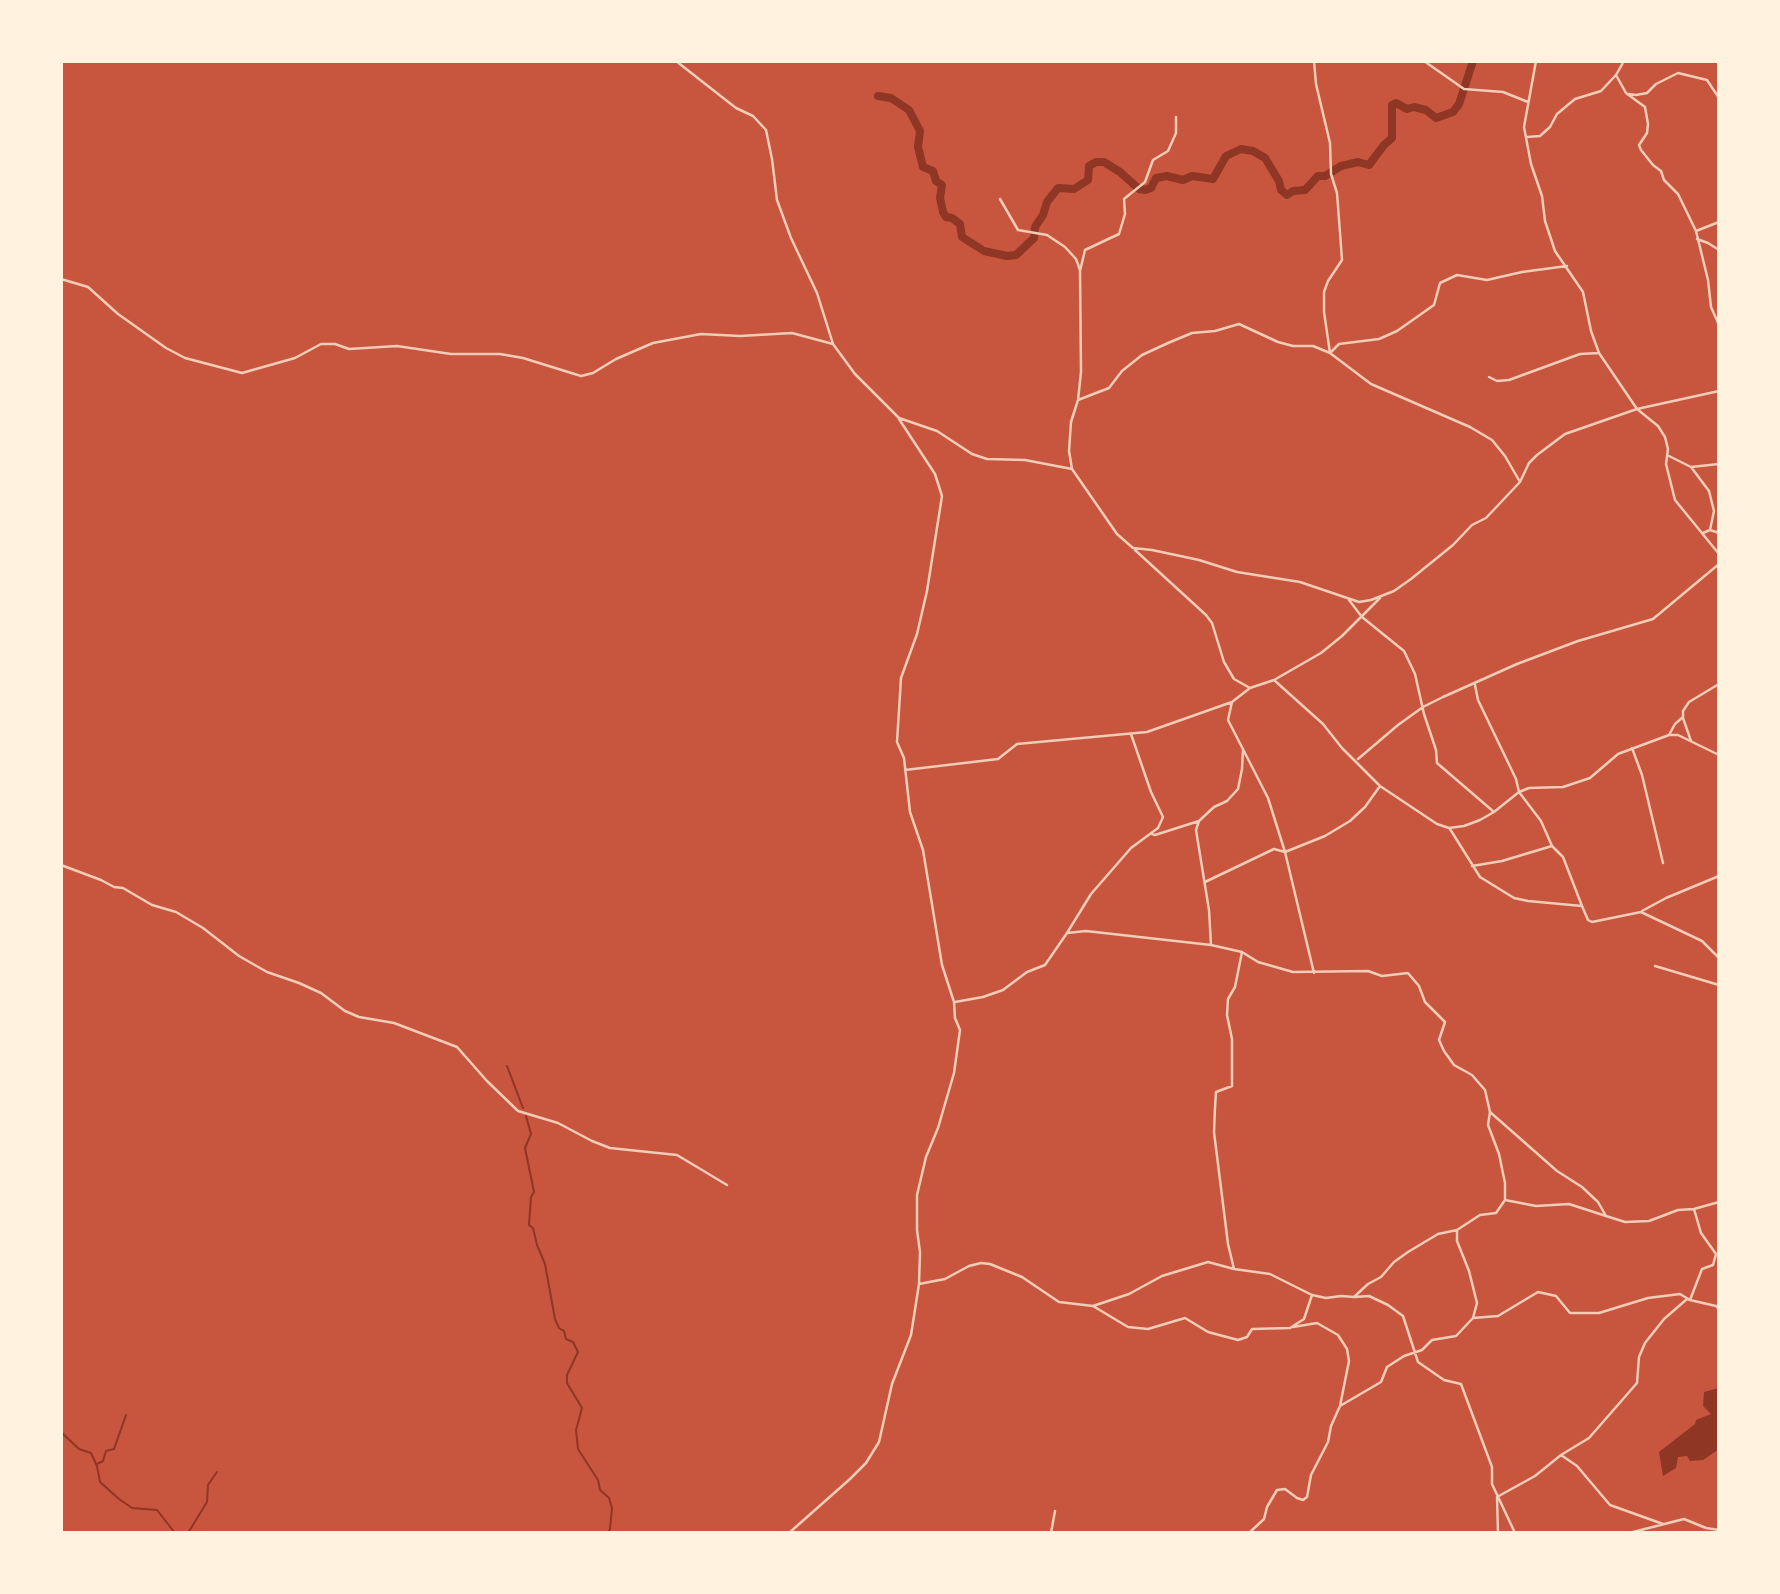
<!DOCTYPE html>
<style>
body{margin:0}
#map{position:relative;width:1780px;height:1594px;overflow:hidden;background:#c8553d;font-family:"IBM Plex Serif",serif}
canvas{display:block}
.frame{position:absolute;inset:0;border:63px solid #fff3e0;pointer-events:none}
</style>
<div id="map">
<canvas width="1780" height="1594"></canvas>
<div class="frame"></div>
</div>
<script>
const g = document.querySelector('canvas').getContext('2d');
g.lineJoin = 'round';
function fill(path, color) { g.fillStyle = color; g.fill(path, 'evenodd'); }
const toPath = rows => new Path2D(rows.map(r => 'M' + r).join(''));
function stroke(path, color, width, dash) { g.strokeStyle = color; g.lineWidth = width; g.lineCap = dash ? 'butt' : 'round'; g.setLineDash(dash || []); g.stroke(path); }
fill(toPath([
 [1719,1388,1719,1449,1703,1460,1690,1461,1687,1456,1678,1457,1676,1468,1663,1476,1659,1452,1695,1424,1696,1420,1711,1414,1703,1406,1704,1392]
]), '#8f3625');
stroke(toPath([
 [507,1066,523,1108],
 [526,1116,531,1134,525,1148,534,1192,531,1197,529,1225,533,1228,537,1245,545,1264,555,1319,559,1328,564,1331,566,1339,573,1342,578,1352,567,1375,567,1383,582,1408,576,1430,578,1449,598,1480,600,1490,609,1498,612,1508,610,1529,608,1533],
 [61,1432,79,1449,91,1453,97,1466,100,1482,119,1499,132,1508,157,1510,175,1533],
 [97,1464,103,1461,106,1451,114,1449,126,1415],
 [188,1533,207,1502,208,1485,217,1472]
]), '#8f3625', 2);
stroke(toPath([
 [878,96,891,98,909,110,920,131,918,147,923,167,933,171,936,181,942,185,940,198,943,212,946,217,952,218,960,224,962,237,984,251,1007,256,1016,255,1034,238,1035,227,1043,215,1047,202,1058,188,1074,189,1088,180,1089,166,1096,162,1104,162,1120,172,1139,189,1145,190,1151,188,1156,178,1167,176,1183,180,1192,176,1213,179,1226,156,1241,149,1253,151,1265,158,1279,181,1281,190,1287,195,1293,191,1305,190,1318,176,1325,176,1341,166,1358,162,1369,165,1384,145,1392,138,1392,105,1396,103,1407,109,1414,107,1426,110,1436,118,1453,112,1459,104,1473,61]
]), '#8f3625', 8);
stroke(toPath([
 [676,61,736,108,753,116,766,130,772,159,777,200,791,238,817,293,833,344,855,374,899,418,937,431,972,454,987,459,1025,460,1072,469,1117,534,1133,548,1152,550,1199,560,1237,572,1300,582,1359,602,1371,600,1394,591,1411,579,1453,545,1472,525,1486,518,1520,482,1529,463,1537,455,1565,434,1637,409,1719,391],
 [1314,61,1316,84,1330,143,1331,174,1337,193,1341,246,1342,260,1328,281,1324,292,1324,312,1330,353],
 [1424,61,1464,89,1503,92,1528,102],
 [1536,61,1524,127,1531,164,1542,196,1545,221,1555,251,1583,292,1591,331,1599,353,1637,409,1658,426,1665,437,1668,449,1666,464,1675,500,1719,554],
 [1616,75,1626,93,1645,107,1648,124,1647,133,1639,145,1641,150,1653,165,1661,171,1664,180,1678,194,1696,231,1708,280,1711,307,1719,325],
 [1629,94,1636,95,1647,93,1656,84,1678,73,1707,80,1719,98],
 [1527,137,1540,136,1550,127,1557,114,1575,99,1601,91,1616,75,1624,61],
 [1000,199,1018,230,1047,235,1065,247,1076,259,1080,270],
 [1696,231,1719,222],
 [1697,239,1708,243,1719,250],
 [61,279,88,287,118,314,166,348,185,358,242,373,295,358,321,344,335,344,349,349,397,346,451,354,500,354,523,358,581,376,593,373,616,359,653,343,701,334,740,336,792,333,833,344],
 [1331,352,1339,344,1379,339,1397,331,1434,305,1440,283,1457,275,1487,280,1522,272,1567,266],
 [1489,377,1497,381,1509,380,1580,354,1599,353],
 [1078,400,1109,388,1122,371,1142,355,1168,343,1192,333,1215,331,1239,324,1278,342,1293,346,1313,346,1330,353,1371,384,1470,427,1492,440,1505,456,1520,482],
 [1669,456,1691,467,1709,491,1714,511,1710,530],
 [1691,467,1719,464],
 [1072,469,1069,451,1071,422,1078,400,1081,372,1080,271,1085,250,1119,234,1125,214,1124,199,1145,182,1153,160,1168,151,1176,133,1176,117],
 [1703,533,1710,530,1719,533],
 [1135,550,1206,615,1212,623,1224,662,1234,679,1250,688,1274,680,1323,724,1342,748,1380,786,1437,824,1449,828,1464,826,1480,820,1494,812,1519,792,1529,788,1563,787,1590,778,1618,754,1669,735,1675,724,1683,717,1683,711,1689,702,1719,684],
 [1349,600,1362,617,1404,651,1415,674,1424,714,1436,750,1437,763,1494,812],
 [1274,680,1321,653,1342,636,1380,598],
 [1475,685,1478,700,1516,779,1519,792,1541,821,1552,846,1563,857,1582,906],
 [1250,688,1232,702,1228,720,1268,798,1285,852,1314,973],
 [1683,718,1691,741],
 [1669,735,1678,735,1719,755],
 [1632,748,1642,775,1663,863],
 [1358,759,1398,725,1423,707,1443,697,1517,664,1578,641,1653,619,1719,564],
 [905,770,998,759,1017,744,1147,732,1232,702],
 [1450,829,1480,877,1514,898,1528,901,1582,906,1588,920,1592,922,1641,912,1702,941,1719,958],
 [1152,834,1155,835,1199,821],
 [61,865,101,880,114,887,123,888,152,905,176,912,203,928,239,956,267,972,299,983,321,993,345,1011,359,1017,394,1023,457,1047,487,1081,518,1111,558,1123,592,1141,610,1148,677,1155,727,1185],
 [1472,866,1502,861,1552,846],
 [1205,882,1274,849,1285,852,1325,836,1350,821,1365,807,1380,786],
 [1642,911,1666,898,1719,876],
 [1067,933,1091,894,1131,848,1158,828,1163,817,1151,792,1131,734],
 [1211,945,1209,910,1196,830,1199,821,1214,807,1227,801,1238,789,1242,769,1243,749],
 [1655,966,1719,985],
 [955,1002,983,997,1003,990,1027,972,1045,965,1067,933,1086,931,1211,945,1242,952,1258,962,1293,972,1368,971,1382,976,1408,973,1419,986,1425,1002,1445,1022,1439,1040,1444,1051,1454,1065,1472,1075,1485,1090,1490,1112,1557,1171,1582,1187,1598,1202,1606,1216,1625,1222,1649,1221,1678,1210,1694,1209,1719,1202],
 [1490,1112,1488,1125,1499,1154,1505,1183,1505,1200],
 [1457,1231,1457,1241,1469,1271,1477,1303,1473,1318],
 [1234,1269,1228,1244,1214,1132,1215,1108,1216,1092,1232,1086,1232,1039,1227,1015,1228,999,1235,987,1242,952],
 [919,1284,945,1279,969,1266,981,1263,990,1264,1022,1277,1059,1302,1093,1306,1128,1327,1148,1329,1185,1318,1208,1332,1238,1340,1247,1337,1252,1329,1290,1328,1304,1319,1312,1295,1326,1298,1341,1296,1354,1297,1368,1284,1381,1277,1394,1262,1408,1252,1438,1234,1457,1230,1480,1215,1496,1213,1505,1200,1536,1206,1569,1204,1606,1216],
 [1355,1297,1369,1296,1388,1305,1403,1316,1418,1362,1444,1380,1461,1384,1492,1467,1492,1484,1515,1533],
 [1093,1306,1129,1294,1162,1276,1208,1262,1234,1269,1270,1274,1312,1295],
 [1340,1406,1381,1382,1387,1367,1404,1356,1422,1350,1432,1340,1456,1336,1473,1318,1498,1316,1538,1292,1556,1296,1570,1313,1599,1313,1648,1298,1680,1294,1690,1300,1716,1306,1719,1309],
 [1561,1455,1577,1466,1610,1505,1663,1524],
 [789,1533,850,1479,866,1463,879,1442,892,1384,911,1335,919,1284,920,1252,917,1230,917,1195,926,1157,938,1128,954,1073,960,1030,955,1018,954,1002,942,965,923,850,910,812,904,758,897,742,901,678,917,634,927,591,942,496,935,474,899,419],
 [1051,1533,1055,1511],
 [1249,1533,1264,1519,1267,1507,1277,1490,1285,1489,1297,1498,1303,1500,1307,1497,1311,1475,1328,1442,1331,1426,1340,1406,1349,1361,1347,1349,1338,1335,1317,1323,1293,1327],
 [1498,1533,1497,1497,1535,1476,1561,1455,1589,1438,1637,1383,1639,1357,1645,1343,1664,1319,1687,1299,1690,1300,1702,1269,1713,1265,1716,1254,1701,1233,1694,1209],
 [1629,1533,1684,1519,1706,1528,1719,1530]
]), '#f1ccb7', 2.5);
</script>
